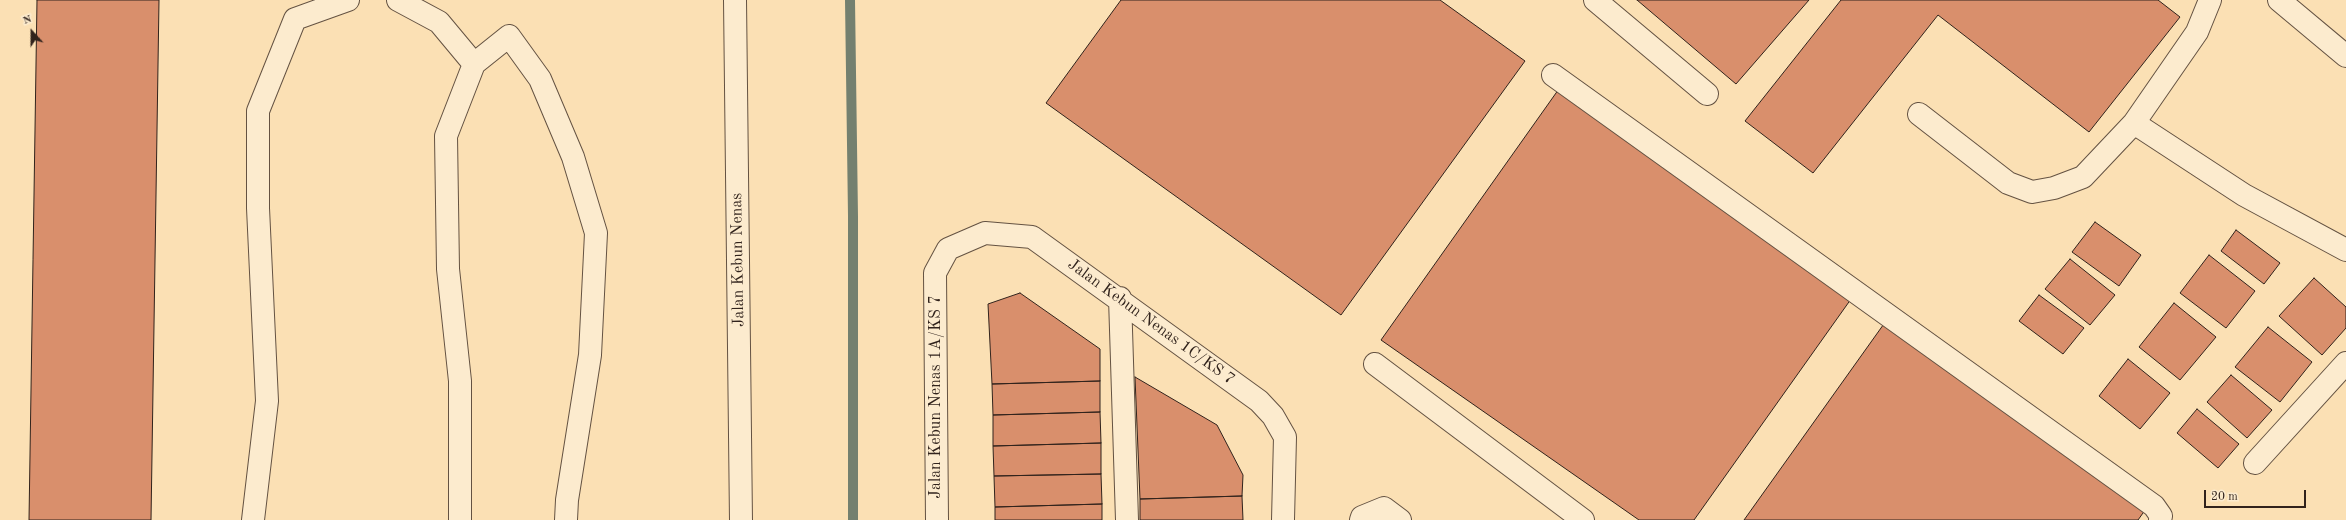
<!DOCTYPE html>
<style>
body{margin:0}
#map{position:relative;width:2346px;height:520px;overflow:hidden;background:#fbe0b4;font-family:"Old Standard TT",serif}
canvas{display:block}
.north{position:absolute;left:12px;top:12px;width:40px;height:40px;-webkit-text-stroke:3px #fcebce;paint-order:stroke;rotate:339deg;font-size:11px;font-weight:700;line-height:16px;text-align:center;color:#31231c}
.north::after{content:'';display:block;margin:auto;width:14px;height:18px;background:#31231c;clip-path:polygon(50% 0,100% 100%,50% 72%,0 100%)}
.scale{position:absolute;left:2204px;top:490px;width:102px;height:18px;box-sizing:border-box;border:2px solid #31231c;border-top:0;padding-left:5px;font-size:12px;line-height:14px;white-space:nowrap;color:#31231c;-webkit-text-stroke:3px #fcebce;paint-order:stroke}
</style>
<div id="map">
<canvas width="2346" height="520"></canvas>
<div class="north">N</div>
<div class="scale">20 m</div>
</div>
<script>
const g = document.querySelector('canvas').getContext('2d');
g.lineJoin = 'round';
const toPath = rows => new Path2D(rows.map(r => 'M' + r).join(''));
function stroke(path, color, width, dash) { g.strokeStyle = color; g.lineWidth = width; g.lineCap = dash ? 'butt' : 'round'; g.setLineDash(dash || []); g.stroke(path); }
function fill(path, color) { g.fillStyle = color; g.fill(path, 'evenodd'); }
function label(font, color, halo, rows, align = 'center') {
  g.font = font + ' "Old Standard TT",serif'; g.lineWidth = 3; g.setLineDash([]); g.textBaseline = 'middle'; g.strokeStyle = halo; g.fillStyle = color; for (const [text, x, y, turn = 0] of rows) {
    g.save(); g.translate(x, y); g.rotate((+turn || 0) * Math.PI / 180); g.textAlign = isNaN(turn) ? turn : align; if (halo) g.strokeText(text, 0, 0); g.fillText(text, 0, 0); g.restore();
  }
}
stroke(toPath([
 [850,0,853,216,853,520]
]), '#74806f', 10);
const building = toPath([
 [37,0,159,0,151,520,29,520,37,0],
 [1121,0,1440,0,1525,61,1341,315,1046,103,1121,0],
 [1637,0,1809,0,1736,84,1637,0],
 [1841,0,2158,0,2180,17,2089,132,1938,15,1813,173,1745,121,1841,0],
 [1561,86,1856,292,1694,520,1639,520,1381,340,1561,86],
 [2095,222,2141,255,2119,286,2072,252,2095,222],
 [2236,230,2280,263,2264,284,2221,251,2236,230],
 [2209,255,2255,291,2226,328,2180,293,2209,255],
 [2070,259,2115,295,2090,325,2045,289,2070,259],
 [2314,278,2346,307,2346,328,2322,355,2279,316,2314,278],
 [1020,293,1100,349,1100,381,992,384,988,304,1020,293],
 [2039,295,2084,328,2063,354,2019,321,2039,295],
 [2174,303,2216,337,2180,380,2139,347,2174,303],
 [1891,314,2153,499,2138,520,1744,520,1891,314],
 [2268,327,2312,362,2280,402,2235,367,2268,327],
 [2128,359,2170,393,2140,429,2099,396,2128,359],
 [2231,375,2272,410,2247,438,2207,402,2231,375],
 [1135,377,1217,425,1243,475,1242,496,1140,499,1135,377],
 [1100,381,1100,412,993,415,992,384,1100,381],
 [2197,409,2239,444,2218,468,2177,433,2197,409],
 [1100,412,1101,443,993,446,993,415,1100,412],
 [1101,443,1101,474,994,476,993,446,1101,443],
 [1101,474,1102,504,995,507,994,476,1101,474],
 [1242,496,1243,520,1140,520,1140,499,1242,496],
 [1102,504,1102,520,995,520,995,507,1102,504]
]);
fill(building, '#d98f6c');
stroke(building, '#31231c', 1);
const minor = toPath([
 [398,0,439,22,474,64],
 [735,0,741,520],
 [1595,0,1707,94],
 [2210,0,2197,32,2134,123,2244,195,2346,250],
 [2279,0,2346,56],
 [1553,75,2154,506,2161,516,2160,520],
 [1919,114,2008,183,2032,192,2054,188,2083,177,2134,123],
 [1120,298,1127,520],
 [1375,364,1583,520],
 [2255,463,2346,363],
 [253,520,267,401,258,208,258,111,295,19,348,0],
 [460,520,460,381,448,269,446,136,474,64,509,36,540,79,573,157,596,233,590,355,567,500,566,520],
 [937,520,935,273,948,249,985,233,1032,237,1259,401,1273,416,1285,437,1283,520],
 [1361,520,1362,517,1384,508,1400,520]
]);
stroke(minor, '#645242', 24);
stroke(minor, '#fcebce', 22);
label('16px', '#31231c', '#fcebce', [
 ["Jalan Kebun Nenas",738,260,-91],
 ["Jalan Kebun Nenas 1C/KS 7",1151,322,36],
 ["Jalan Kebun Nenas 1A/KS 7",936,397,-90]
]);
</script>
